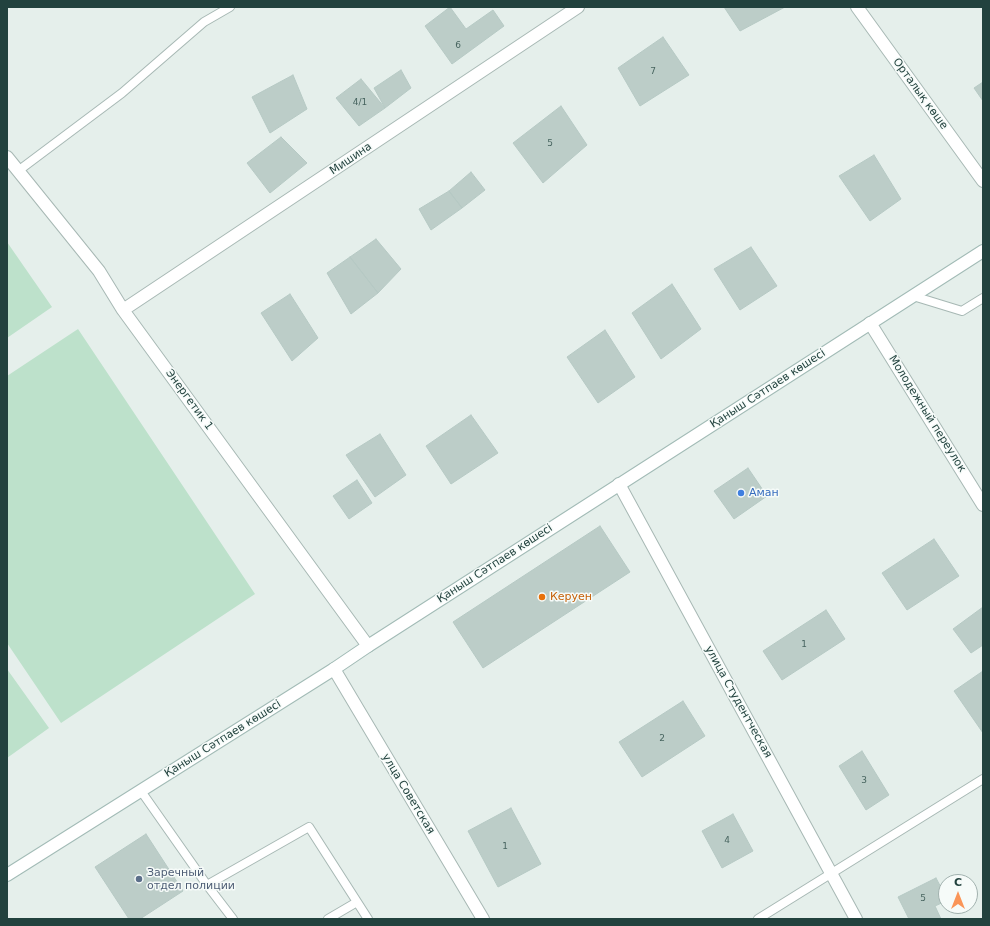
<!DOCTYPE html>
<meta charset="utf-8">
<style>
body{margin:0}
#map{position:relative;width:990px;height:926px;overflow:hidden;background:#e5efeb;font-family:"DejaVu Sans",sans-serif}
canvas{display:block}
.frame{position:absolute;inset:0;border:8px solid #22423e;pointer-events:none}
.north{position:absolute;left:938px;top:874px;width:40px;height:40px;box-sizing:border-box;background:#f6fbf9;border:1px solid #a1b1ae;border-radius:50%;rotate:0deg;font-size:11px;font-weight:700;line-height:16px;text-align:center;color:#22423e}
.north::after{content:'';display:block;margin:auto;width:14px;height:18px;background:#fa9558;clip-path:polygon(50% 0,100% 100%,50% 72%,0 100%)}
</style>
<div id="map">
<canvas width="990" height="926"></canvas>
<div class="frame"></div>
<div class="north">С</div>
</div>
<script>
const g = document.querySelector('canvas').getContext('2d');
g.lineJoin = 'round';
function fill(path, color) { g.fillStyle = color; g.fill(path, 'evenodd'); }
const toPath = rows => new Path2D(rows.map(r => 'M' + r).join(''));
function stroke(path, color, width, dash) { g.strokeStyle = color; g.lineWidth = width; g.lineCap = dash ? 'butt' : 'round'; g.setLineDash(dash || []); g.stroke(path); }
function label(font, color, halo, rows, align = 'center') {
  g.font = font + ' "DejaVu Sans",sans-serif'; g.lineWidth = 3; g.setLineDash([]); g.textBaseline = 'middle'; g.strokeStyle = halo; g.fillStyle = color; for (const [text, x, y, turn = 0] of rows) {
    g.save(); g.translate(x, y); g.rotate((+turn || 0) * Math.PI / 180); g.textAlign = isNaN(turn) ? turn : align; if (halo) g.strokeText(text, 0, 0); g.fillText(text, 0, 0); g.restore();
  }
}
fill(toPath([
 [7,242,52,307,7,338],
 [78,329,255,594,61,723,7,643,7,376],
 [7,669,49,728,7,758]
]), '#bde1cb');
const building = toPath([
 [450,7,466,29,493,10,504,26,452,64,425,26,450,7],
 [724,7,785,7,740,31,724,7],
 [663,37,689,75,640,106,618,68,663,37],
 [401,70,411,88,385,108,374,88,401,70],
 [293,75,307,109,270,133,252,97,293,75],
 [361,79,385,108,359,126,336,98,361,79],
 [983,82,983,101,974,88,983,82],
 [561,106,587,145,543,183,513,143,561,106],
 [281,137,307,163,270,193,247,163,281,137],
 [874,155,901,199,870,221,839,176,874,155],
 [471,172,485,190,462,208,449,191,471,172],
 [449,191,462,208,431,230,419,209,449,191],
 [376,239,401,269,378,293,350,257,376,239],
 [751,247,777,286,740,310,714,269,751,247],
 [350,257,378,293,351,314,327,273,350,257],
 [672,284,701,329,661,359,632,313,672,284],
 [290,294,318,338,292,361,261,313,290,294],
 [605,330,635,377,598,403,567,357,605,330],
 [471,415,498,453,451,484,426,446,471,415],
 [380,434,406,475,375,497,346,455,380,434],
 [748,468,767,496,734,519,714,491,748,468],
 [357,480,372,503,349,519,333,496,357,480],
 [600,526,630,572,483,668,453,622,600,526],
 [934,539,959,576,907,610,882,573,934,539],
 [983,607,983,645,971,653,953,629,983,607],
 [826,610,845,639,782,680,763,651,826,610],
 [983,671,983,733,954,691,983,671],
 [683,701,705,736,642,777,619,742,683,701],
 [862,751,889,795,866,810,839,766,862,751],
 [511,808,541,864,498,887,468,831,511,808],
 [733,814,753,851,722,868,702,831,733,814],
 [146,834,183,891,140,919,129,919,95,867,146,834],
 [936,878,946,897,946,901,935,906,941,919,909,919,898,897,936,878]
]);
fill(building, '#bccdc8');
stroke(building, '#b6c9c4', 1);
const lane = toPath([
 [18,171,122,93,204,22,230,7],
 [913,296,962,311,983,298],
 [141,791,207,885,233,919],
 [207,885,309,827,368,919],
 [328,919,357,902],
 [758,919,983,779]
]);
const street = toPath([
 [857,7,983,181],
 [7,157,99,271,123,310,368,646],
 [123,310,578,7],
 [870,323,983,505],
 [619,484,856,919],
 [334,669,483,919]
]);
const secondary = toPath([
 [7,875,334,669,368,646,983,251]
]);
stroke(lane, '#a7b8b4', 10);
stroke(street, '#a7b8b4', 14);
stroke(secondary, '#a2bbb6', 14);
stroke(lane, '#fff', 8);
stroke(street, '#fff', 12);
stroke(secondary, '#fff', 12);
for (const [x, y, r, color] of [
 [741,493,4,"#3f7fe0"],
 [542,597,4,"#e8710a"],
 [139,879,4,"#5c6f8a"]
]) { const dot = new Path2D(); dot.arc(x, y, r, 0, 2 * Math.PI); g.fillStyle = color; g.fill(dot); stroke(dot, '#f6fbf9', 1.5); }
label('9px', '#486560', null, [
 ["6",458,46],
 ["7",653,72],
 ["4/1",360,103],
 ["5",550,144],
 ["1",804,645],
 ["2",662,739],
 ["3",864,781],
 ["4",727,841],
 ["1",505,847],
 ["5",923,899]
]);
label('11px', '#22423e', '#f6fbf9', [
 ["Орталық көше",920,94,54],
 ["Мишина",351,159,-34],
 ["Қаныш Сәтпаев көшесі",768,389,-33],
 ["Энергетик 1",189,400,54],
 ["Молодежный переулок",927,414,58],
 ["Қаныш Сәтпаев көшесі",495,564,-33],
 ["улица Студентческая",738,702,61],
 ["Қаныш Сәтпаев көшесі",223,739,-32],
 ["улца Советская",408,794,59]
]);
label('11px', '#366cbe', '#f6fbf9', [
 ["Аман",749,493]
], 'left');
label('11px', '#c56008', '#f6fbf9', [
 ["Керуен",550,597]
], 'left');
label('11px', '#4e5e75', '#f6fbf9', [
 ["Заречный",147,873],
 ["отдел полиции",147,886]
], 'left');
</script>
